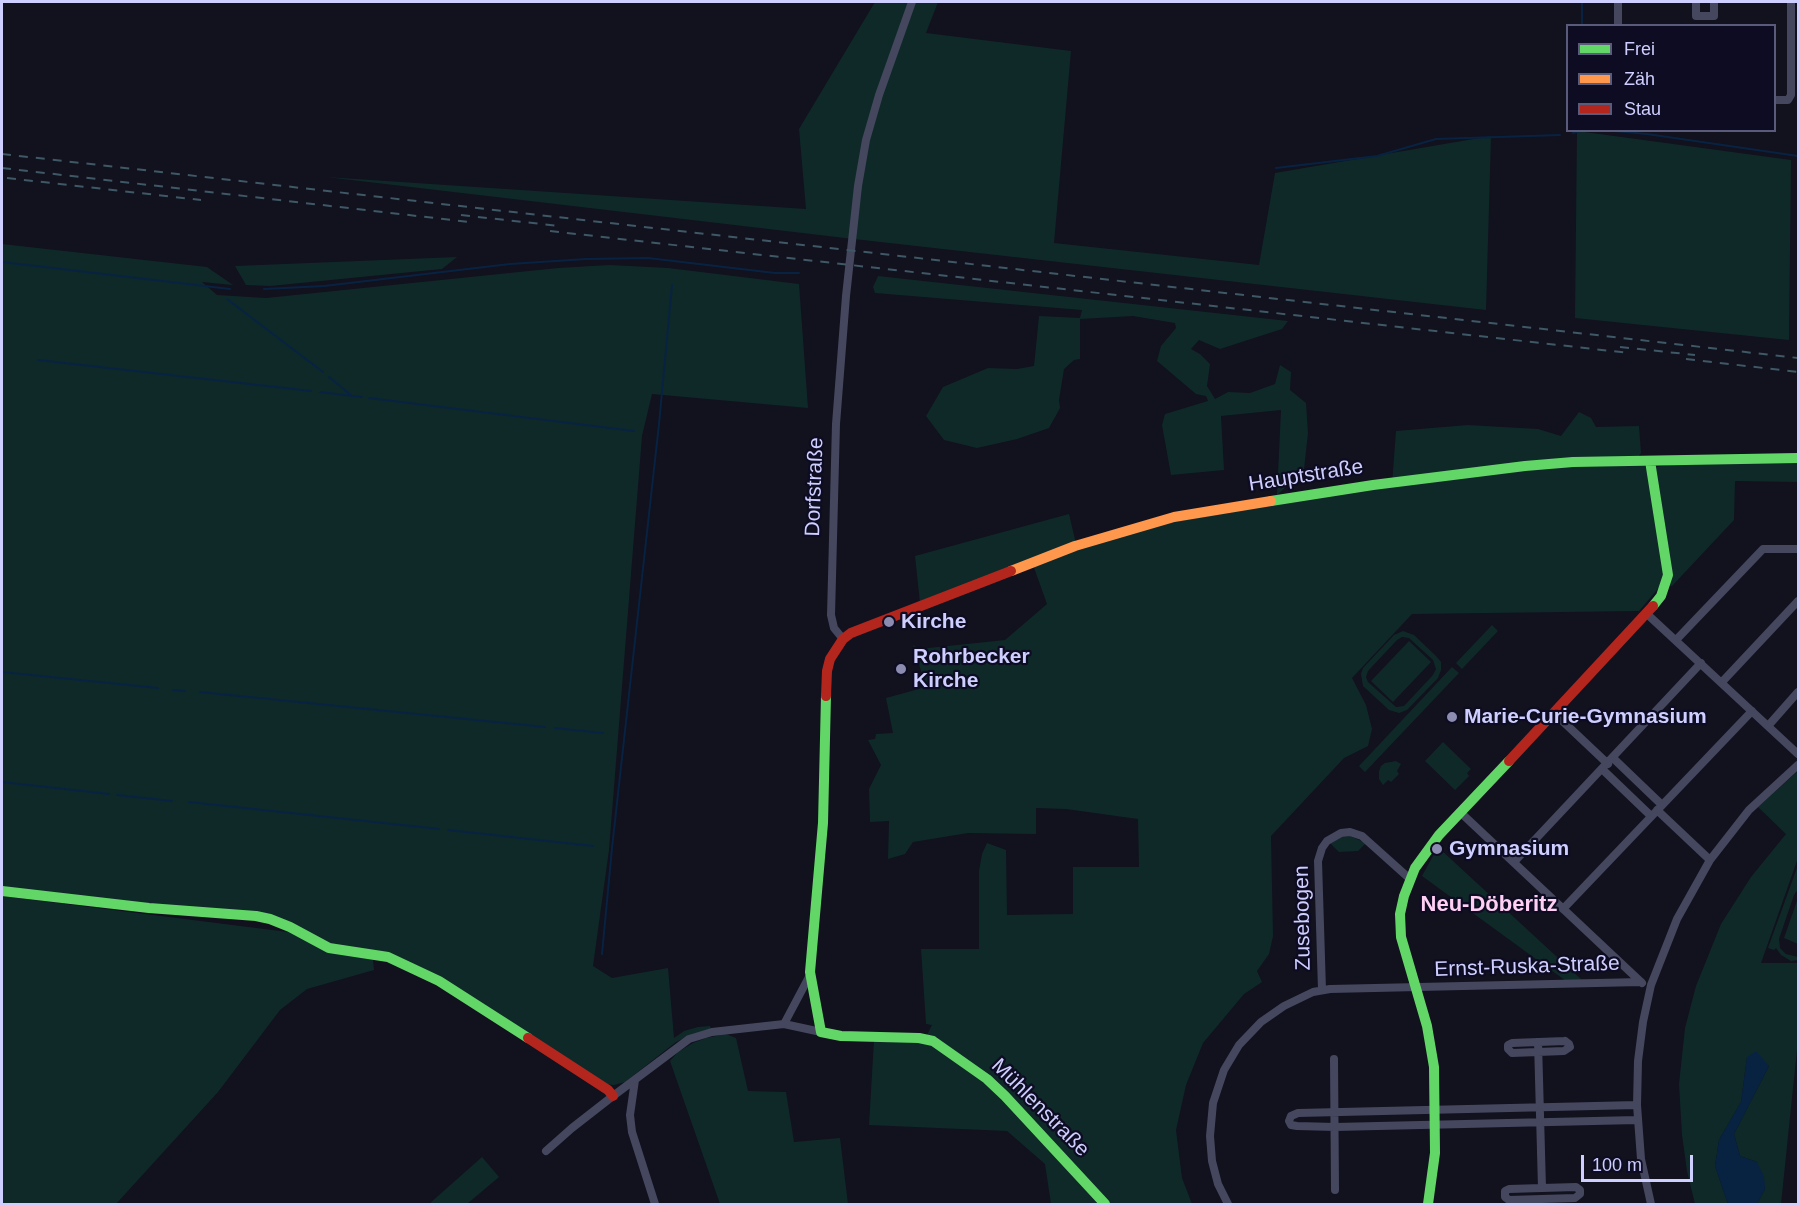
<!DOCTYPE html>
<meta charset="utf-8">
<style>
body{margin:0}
#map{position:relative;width:1800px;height:1206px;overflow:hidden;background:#12111e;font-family:Arial,sans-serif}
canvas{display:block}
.frame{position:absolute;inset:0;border:3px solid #ceceff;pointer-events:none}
.legend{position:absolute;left:1566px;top:24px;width:210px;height:108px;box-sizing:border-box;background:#0d0c23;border:2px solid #5a5a7b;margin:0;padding:8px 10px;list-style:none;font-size:18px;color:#ceceff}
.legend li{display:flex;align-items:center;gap:12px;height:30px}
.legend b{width:30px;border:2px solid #5a5a7b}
.scale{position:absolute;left:1581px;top:1155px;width:112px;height:27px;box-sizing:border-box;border:3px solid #ceceff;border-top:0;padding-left:8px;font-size:18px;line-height:21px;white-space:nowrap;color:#ceceff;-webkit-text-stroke:4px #0d0c23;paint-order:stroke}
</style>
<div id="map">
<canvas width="1800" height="1206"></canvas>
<div class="frame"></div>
<ul class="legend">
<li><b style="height:8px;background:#63d668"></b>Frei</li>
<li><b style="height:8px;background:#ff974d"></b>Zäh</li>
<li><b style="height:8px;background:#b3261e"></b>Stau</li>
</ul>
<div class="scale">100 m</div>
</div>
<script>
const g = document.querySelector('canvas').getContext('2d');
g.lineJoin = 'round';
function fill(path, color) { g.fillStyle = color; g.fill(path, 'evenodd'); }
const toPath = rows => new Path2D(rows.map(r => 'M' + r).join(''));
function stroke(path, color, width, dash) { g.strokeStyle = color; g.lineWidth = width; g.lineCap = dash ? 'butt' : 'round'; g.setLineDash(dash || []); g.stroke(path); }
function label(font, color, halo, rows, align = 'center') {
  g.font = font + ' Arial,sans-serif'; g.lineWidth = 4.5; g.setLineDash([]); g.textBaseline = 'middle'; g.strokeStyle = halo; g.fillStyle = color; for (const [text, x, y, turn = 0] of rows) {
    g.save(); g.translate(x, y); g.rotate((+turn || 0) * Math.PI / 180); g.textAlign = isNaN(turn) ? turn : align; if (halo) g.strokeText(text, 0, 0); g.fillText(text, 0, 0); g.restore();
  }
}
fill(toPath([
 [875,2,938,2,926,33,1071,51,1054,243,1259,265,1275,173,1491,136,1486,310,845,238,326,177,806,209,799,129],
 [1577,131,1791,160,1789,340,1575,318],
 [2,244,207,267,233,285,202,282,217,295,266,298,558,268,610,265,668,268,799,284,808,408,652,394,642,436,609,850,593,966,612,978,668,968,674,1038,684,1031,698,1027,710,1026,711,1029,693,1034,676,1042,625,1082,614,1085,603,1084,516,1026,372,950,374,970,307,989,280,1010,218,1092,116,1204,2,1204,2,896,296,933,277,918,2,888],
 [457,257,442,269,270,286,246,285,235,266],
 [878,276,1288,321,1282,329,1220,349,1199,340,1191,349,1200,354,1210,364,1207,386,1215,399,1228,392,1250,393,1275,384,1280,365,1291,372,1290,390,1306,403,1308,433,1304,469,1291,472,1287,486,1277,495,1281,410,1221,416,1224,470,1171,475,1162,425,1165,414,1208,401,1206,396,1196,394,1157,361,1161,346,1176,328,1175,323,1133,316,1080,319,1080,359,1074,360,1064,369,1059,400,1060,408,1049,428,1017,439,977,448,944,440,926,416,943,387,988,368,1017,369,1034,366,1039,316,1080,318,1082,310,875,293,873,287],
 [1579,412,1591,418,1596,427,1639,426,1641,453,1633,464,1644,465,1647,468,1670,465,1798,461,1798,482,1735,481,1734,520,1672,586,1662,584,1639,611,1412,614,1352,678,1366,705,1372,729,1368,746,1344,758,1271,836,1273,936,1269,954,1257,971,1262,982,1244,994,1203,1043,1186,1085,1176,1130,1182,1178,1192,1204,1109,1204,997,1081,927,1035,932,1025,926,1024,921,949,979,949,979,871,982,854,987,843,1006,850,1007,915,1073,914,1073,867,1139,867,1138,819,1066,809,1036,808,1036,834,968,833,913,842,905,854,888,859,889,821,870,822,869,789,881,765,868,740,875,739,876,734,893,733,886,698,926,687,913,645,919,649,1005,640,1047,604,1032,562,920,603,915,556,1069,514,1077,548,1157,525,1392,484,1396,431,1468,425,1538,429,1561,436],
 [1492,625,1498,631,1462,669,1456,663],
 [1403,631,1414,635,1436,656,1441,662,1441,670,1438,678,1407,710,1399,713,1389,710,1363,686,1361,674,1363,668,1394,635],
 [1402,637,1409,638,1433,660,1436,669,1433,675,1404,706,1396,707,1368,682,1366,677,1368,671,1397,640],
 [1409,641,1431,662,1393,702,1371,681],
 [1452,667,1459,673,1365,772,1359,766],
 [1443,742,1471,769,1467,773,1469,776,1455,790,1425,761],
 [1396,761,1401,764,1397,771,1399,774,1391,782,1388,780,1383,785,1379,779,1379,771,1381,766,1385,763],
 [1798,771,1798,858,1761,963,1798,963,1798,1040,1781,1204,1757,1204,1765,1189,1757,1162,1740,1156,1734,1134,1769,1066,1747,1057,1741,1102,1719,1140,1715,1166,1728,1204,1695,1204,1687,1171,1682,1135,1679,1084,1685,1028,1696,986,1721,924,1751,877,1786,834,1758,807],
 [1350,836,1366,843,1358,851,1339,852,1330,843,1339,837],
 [1440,849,1582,980,1566,981,1422,876,1434,854],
 [1798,865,1798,889,1794,895,1779,939,1780,948,1786,954,1798,957,1798,960,1791,961,1781,955,1776,948,1774,950,1768,948],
 [1798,898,1798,944,1784,938],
 [726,1034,736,1038,748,1091,786,1092,794,1142,840,1138,848,1204,720,1204,670,1061,678,1052,693,1043,706,1038],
 [874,1040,912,1041,932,1045,982,1080,1017,1114,1100,1204,1051,1204,1045,1164,1007,1131,869,1125],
 [482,1157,499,1177,467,1204,429,1204]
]), '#0f2928');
fill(toPath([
 [1756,1051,1769,1066,1734,1134,1740,1156,1757,1162,1764,1176,1765,1189,1757,1204,1728,1204,1715,1166,1719,1140,1741,1102,1747,1057]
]), '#082342');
stroke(toPath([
 [1582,26,1582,2],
 [1573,133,1580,131,1615,131,1647,134,1798,156],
 [1276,168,1377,156,1436,139,1560,135],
 [2,262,230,289],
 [264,289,324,286,510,264,586,259,648,258,775,273,799,273],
 [227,299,323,372],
 [38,360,311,391],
 [329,377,352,396],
 [320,392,362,397],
 [369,398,634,431],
 [2,672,158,688],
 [173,690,185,691],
 [200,692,545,727],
 [555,728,603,733],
 [2,782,109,794],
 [117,795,172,801],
 [189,802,439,829],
 [448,830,593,846],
 [602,954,612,848,659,424,672,285]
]), '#082342', 2);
stroke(toPath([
 [1618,2,1618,26],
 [1696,2,1696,16,1714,16,1714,2],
 [1774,100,1788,100,1791,95,1791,2],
 [1647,614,1798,754],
 [843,639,834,628,831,615,836,424,846,296,858,186,866,140,879,95,912,2],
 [1677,639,1763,549,1798,549],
 [1722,682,1798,601],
 [1554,713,1608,764],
 [1768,726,1798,692],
 [1613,758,1662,805],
 [1602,769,1651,816],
 [1657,810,1710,860],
 [1460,812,1642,983],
 [1514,862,1701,663],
 [1563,909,1752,711],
 [1322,990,1318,861,1322,848,1327,841,1341,833,1350,832,1362,836,1410,879],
 [784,1024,810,975],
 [1565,1041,1569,1044,1570,1047,1564,1051,1512,1053,1508,1049,1508,1045,1512,1043,1565,1041],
 [1538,1042,1542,1188,1509,1189,1505,1191,1505,1197,1509,1200,1575,1198,1580,1194,1580,1190,1576,1187,1542,1188],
 [1334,1059,1335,1190],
 [635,1080,630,1115,632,1132,655,1204],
 [1637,1105,1298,1113,1291,1116,1289,1121,1291,1125,1297,1126,1335,1127,1637,1120],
 [546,1151,572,1128,613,1096,689,1039,712,1032,784,1024,821,1032],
 [1228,1204,1218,1184,1212,1161,1210,1136,1213,1103,1224,1070,1239,1045,1261,1022,1284,1006,1313,992,1330,989,1641,982],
 [1651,1204,1641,1159,1637,1105,1638,1061,1643,1022,1651,985,1677,919,1710,860,1749,810,1798,765]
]), '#45475f', 8);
stroke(toPath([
 [1650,461,1668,575,1661,596,1653,606],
 [1271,501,1373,485,1525,466,1573,462,1798,458],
 [826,696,823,823,810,972,821,1032,841,1036,919,1038,933,1041,987,1079,1005,1096,1105,1204],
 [2,891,149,908,256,916,270,919,290,927,329,948,388,957,439,981,528,1038],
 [1428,1204,1435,1153,1434,1067,1427,1026,1401,937,1400,914,1404,896,1415,868,1439,835,1509,761]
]), '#63d668', 10);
stroke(toPath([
 [1011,571,1075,546,1174,517,1271,501]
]), '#ff974d', 10);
stroke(toPath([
 [826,696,827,671,830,659,843,639,851,633,1011,571],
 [1509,761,1653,606],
 [528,1038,608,1090,613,1096]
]), '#b3261e', 10);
stroke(toPath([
 [2,154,1798,358],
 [2,168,469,222],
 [7,178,201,200],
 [461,215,559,226],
 [550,231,1629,353],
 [1620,347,1695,355],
 [1686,359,1798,372]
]), '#3e5866', 2, [9, 8]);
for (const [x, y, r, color] of [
 [889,622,6,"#8c8cb0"],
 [901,669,6,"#8c8cb0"],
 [1452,717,6,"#8c8cb0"],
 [1437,849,6,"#8c8cb0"]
]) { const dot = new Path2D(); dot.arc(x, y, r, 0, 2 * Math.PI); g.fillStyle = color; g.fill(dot); stroke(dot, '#0d0c23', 2); }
label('21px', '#ceceff', '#0d0c23', [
 ["Hauptstraße",1306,476,-9],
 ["Dorfstraße",815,487,-88],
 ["Zusebogen",1303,918,-91],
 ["Ernst-Ruska-Straße",1527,967,-2],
 ["Mühlenstraße",1040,1108,45]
]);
label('bold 21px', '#ceceff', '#0d0c23', [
 ["Kirche",901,622],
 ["Rohrbecker",913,657],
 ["Kirche",913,681],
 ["Marie-Curie-Gymnasium",1464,717],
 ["Gymnasium",1449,849]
], 'left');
label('bold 22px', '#ffd0f3', '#0d0c23', [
 ["Neu-Döberitz",1489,905]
]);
</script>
